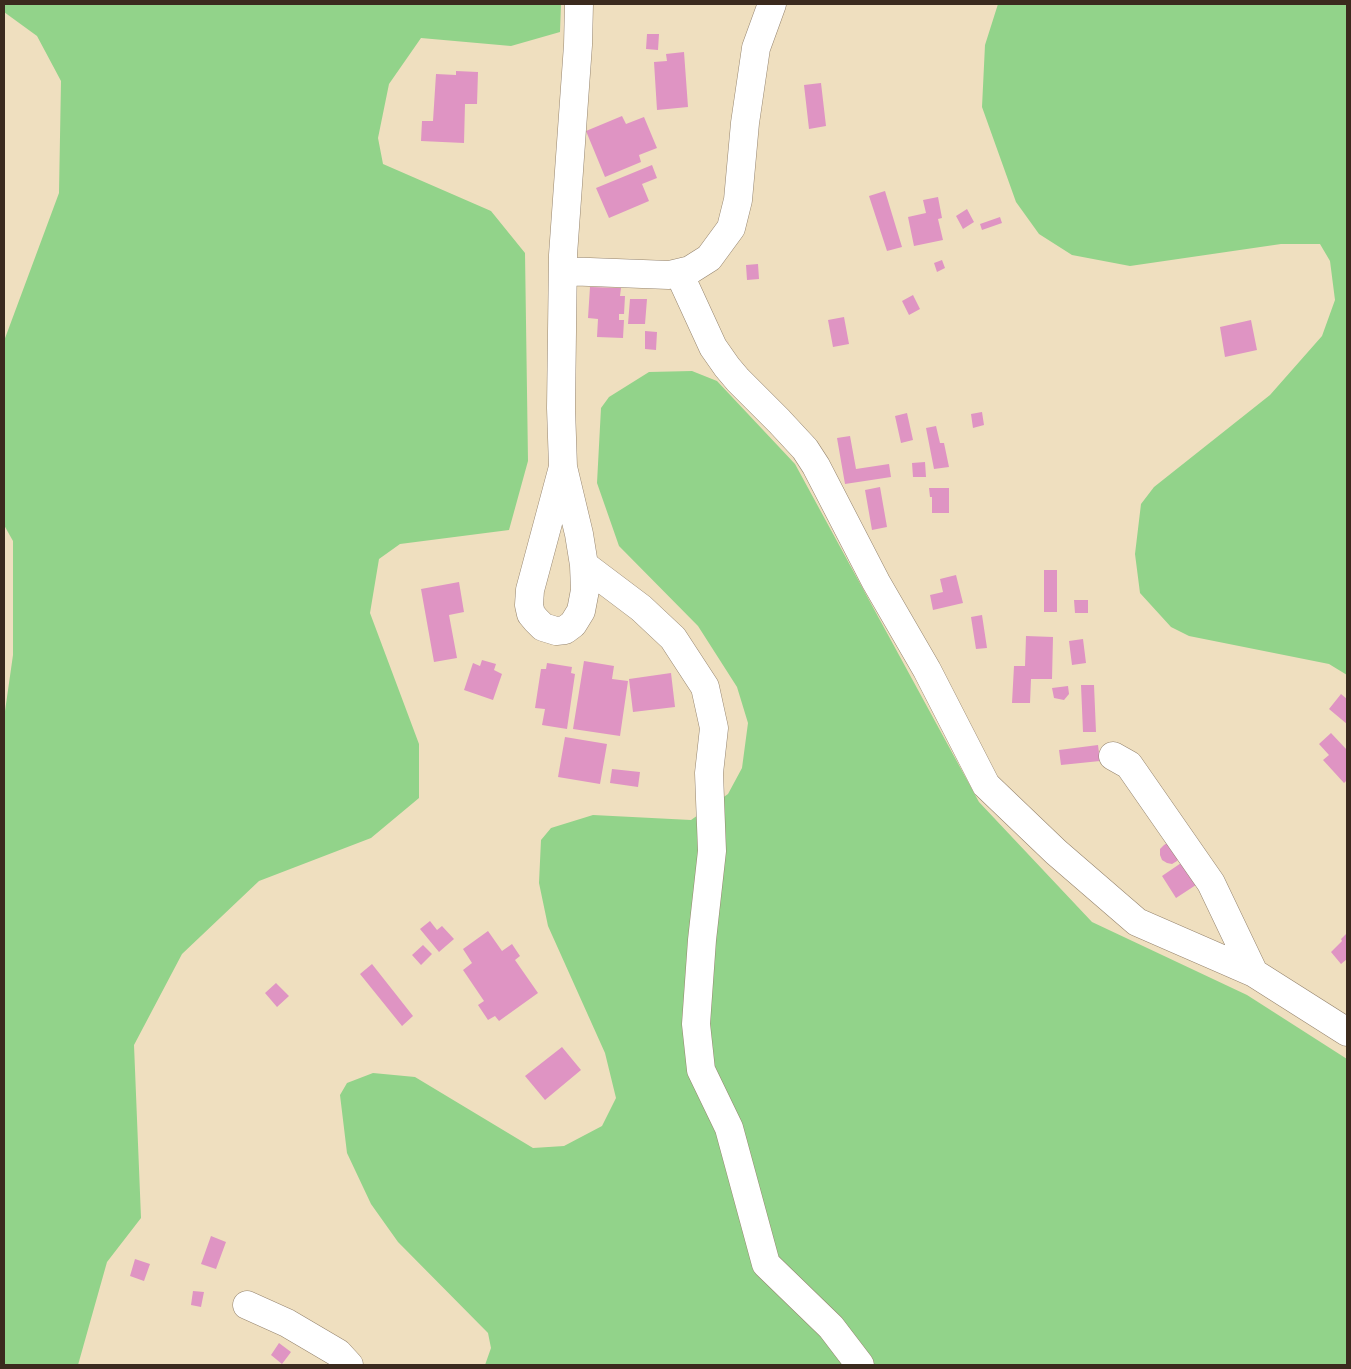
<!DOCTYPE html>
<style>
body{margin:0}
#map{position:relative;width:1351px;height:1369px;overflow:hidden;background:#efdfbf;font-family:"Architects Daughter",sans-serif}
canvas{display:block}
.frame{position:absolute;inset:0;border:5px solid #3b2a1e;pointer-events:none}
</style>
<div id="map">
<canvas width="1351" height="1369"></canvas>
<div class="frame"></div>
</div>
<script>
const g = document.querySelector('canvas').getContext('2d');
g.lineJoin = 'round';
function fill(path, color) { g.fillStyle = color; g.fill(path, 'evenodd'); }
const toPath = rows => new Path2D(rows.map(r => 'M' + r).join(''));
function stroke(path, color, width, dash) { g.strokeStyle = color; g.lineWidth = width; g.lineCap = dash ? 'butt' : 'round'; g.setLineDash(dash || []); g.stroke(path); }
fill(toPath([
 [4,4,561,4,560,32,511,46,421,38,389,84,378,138,383,164,491,211,525,253,528,461,509,530,400,544,379,559,370,613,419,744,419,798,371,838,259,881,182,954,134,1045,141,1218,107,1262,78,1365,4,1365,4,718,13,655,13,541,4,525,4,341,59,193,61,81,37,36,4,12],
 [998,4,1347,4,1347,675,1329,664,1189,636,1171,627,1140,593,1135,554,1141,504,1154,487,1270,395,1322,336,1335,300,1330,261,1320,244,1281,244,1130,266,1072,255,1039,234,1016,202,982,107,985,45],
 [692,371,717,381,795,464,979,802,1092,922,1247,995,1347,1059,1347,1365,485,1365,491,1348,488,1333,398,1242,371,1204,347,1153,340,1095,347,1083,373,1073,415,1077,533,1148,564,1146,602,1126,616,1098,605,1053,548,926,539,883,541,840,551,828,593,815,691,820,728,794,742,768,748,723,737,687,698,626,619,546,597,483,601,408,609,397,649,372]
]), '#92d38a');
fill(toPath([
 [647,34,659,34,658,50,646,49],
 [684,52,688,107,657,110,654,62,667,61,666,54],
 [456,71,478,72,477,104,465,104,464,143,421,141,422,121,433,121,436,74,456,75],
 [821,83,826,126,809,129,804,85],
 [622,116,626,124,644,117,657,148,639,155,641,162,605,177,586,131],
 [652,165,657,178,642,184,649,201,609,218,596,188],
 [885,191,902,247,887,251,869,196],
 [938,197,942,218,938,219,943,240,914,246,908,217,926,213,923,200],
 [967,209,974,222,963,229,956,216],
 [1000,217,1002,223,982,230,980,224],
 [942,260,945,268,937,272,934,263],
 [758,264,759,279,747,280,746,265],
 [590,287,621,288,620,296,625,296,624,314,619,314,619,320,624,320,623,338,597,337,598,319,588,318],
 [913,295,920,309,909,315,902,301],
 [630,299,647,299,645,324,628,324],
 [844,317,849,344,833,347,828,320],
 [1251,320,1257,350,1225,357,1220,327],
 [645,331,657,332,656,350,645,349],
 [982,412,984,425,973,428,971,414],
 [907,413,913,440,901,443,895,416],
 [936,426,940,443,944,443,949,467,934,469,926,428],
 [850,436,856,469,889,464,891,477,845,484,837,438],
 [925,462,926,477,913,477,912,463],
 [880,487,887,527,872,530,865,490],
 [929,488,949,488,949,513,932,513,932,497,930,497],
 [1044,570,1057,570,1057,612,1044,612],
 [956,575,963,603,933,610,930,595,943,592,940,579],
 [459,582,464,612,449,615,457,658,434,662,421,589],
 [1074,600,1088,600,1088,613,1075,613],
 [982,615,987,648,976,649,971,617],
 [1026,636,1053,637,1052,679,1031,679,1030,703,1012,703,1014,666,1025,666],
 [1083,639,1086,663,1072,665,1069,641],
 [482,660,496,664,494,670,502,674,493,700,464,690,473,663,480,666],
 [584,661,614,666,612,679,628,681,620,736,573,729],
 [547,663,572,667,571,673,575,674,567,729,542,725,545,709,535,708,541,669,546,669],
 [671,673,675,707,633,712,629,679],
 [1081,685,1094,685,1096,732,1083,732],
 [1068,686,1069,694,1064,700,1054,698,1052,688],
 [1341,694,1347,699,1347,724,1329,709],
 [1331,733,1347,750,1347,780,1344,783,1323,760,1329,755,1319,744],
 [565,737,607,744,600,784,558,777],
 [1098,745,1100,761,1061,765,1059,750],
 [612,769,640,772,638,787,610,783],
 [1169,842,1180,856,1177,861,1172,864,1167,863,1162,860,1160,855,1160,849,1164,845],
 [1184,861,1199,883,1176,898,1162,876],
 [430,921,437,930,442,926,454,939,439,952,420,929],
 [488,931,502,951,512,944,520,956,515,960,538,993,499,1021,495,1016,488,1020,478,1005,484,1001,463,970,472,963,463,949],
 [1347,933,1347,959,1341,964,1331,952,1342,941,1341,939],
 [423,945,432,954,421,965,412,955],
 [372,964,413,1016,402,1026,360,974],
 [276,983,289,996,277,1007,265,993],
 [562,1047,581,1070,545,1100,525,1076],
 [211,1236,226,1242,216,1269,201,1264],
 [135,1259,150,1264,144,1281,130,1276],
 [193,1291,204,1292,201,1307,191,1305],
 [279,1343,291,1352,282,1364,271,1355]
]), '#df94c3');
const street = toPath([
 [563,271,669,275,690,270,709,258,731,228,738,200,745,123,756,48,772,4],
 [679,273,713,347,727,367,738,380,779,421,805,449,816,466,876,582,927,670,986,785,1056,852,1137,922,1254,973],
 [563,467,530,590,529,605,531,614,536,620,543,627,556,631,565,630,573,624,581,611,585,590,584,565,579,534,563,467,561,408,563,255,578,45,579,4],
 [584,565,641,608,673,638,705,687,714,728,709,773,712,851,702,940,696,1024,701,1070,729,1128,766,1264,831,1327,860,1365],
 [1113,756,1129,765,1211,883,1254,973,1347,1032],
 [247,1305,287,1323,338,1353,349,1365]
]);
stroke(street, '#95846e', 29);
stroke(street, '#fff', 28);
</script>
